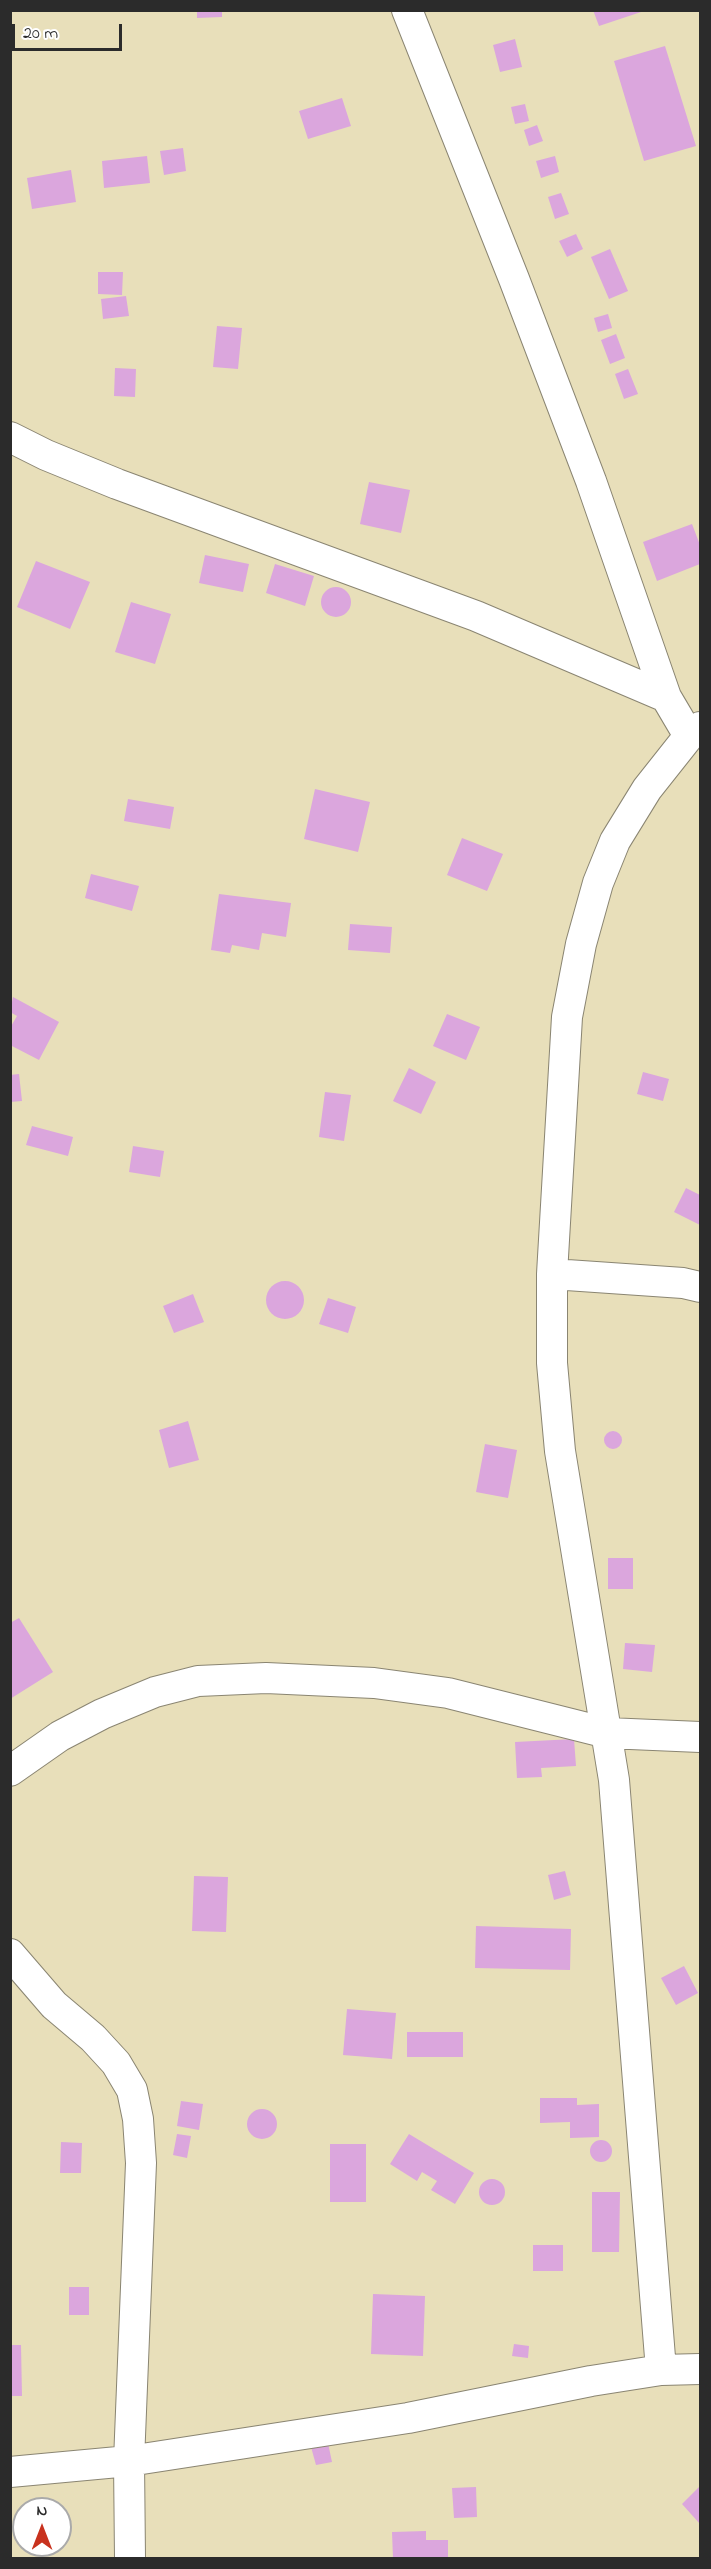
<!DOCTYPE html>
<style>
body{margin:0}
#map{position:relative;width:711px;height:2569px;overflow:hidden;background:#e8dfba;font-family:"Indie Flower",sans-serif}
canvas{display:block}
.frame{position:absolute;inset:0;border:12px solid #2b2b2b;pointer-events:none}
.north{position:absolute;left:12px;top:2497px;width:60px;height:60px;box-sizing:border-box;background:#fff;border:2px solid #aaa;border-radius:50%;rotate:0deg;font-size:16px;font-weight:700;line-height:24px;text-align:center;color:#2b2b2b}
.north::after{content:'';display:block;margin:auto;width:21px;height:27px;background:#c8321e;clip-path:polygon(50% 0,100% 100%,50% 72%,0 100%)}
.scale{position:absolute;left:12px;top:24px;width:110px;height:27px;box-sizing:border-box;border:3px solid #2b2b2b;border-top:0;padding-left:8px;font-size:18px;line-height:21px;white-space:nowrap;color:#2b2b2b;-webkit-text-stroke:4px #fff;paint-order:stroke}
</style>
<div id="map">
<canvas width="711" height="2569"></canvas>
<div class="frame"></div>
<div class="north">N</div>
<div class="scale">20 m</div>
</div>
<script>
const g = document.querySelector('canvas').getContext('2d');
g.lineJoin = 'round';
function fill(path, color) { g.fillStyle = color; g.fill(path, 'evenodd'); }
const toPath = rows => new Path2D(rows.map(r => 'M' + r).join(''));
function stroke(path, color, width, dash) { g.strokeStyle = color; g.lineWidth = width; g.lineCap = dash ? 'butt' : 'round'; g.setLineDash(dash || []); g.stroke(path); }
fill(toPath([
 [197,10,222,10,222,17,197,18],
 [593,10,644,10,644,11,599,26],
 [515,39,522,67,500,72,493,45],
 [665,46,696,146,644,161,614,61],
 [342,98,351,126,308,139,299,111],
 [525,104,529,121,515,124,511,107],
 [537,125,543,141,529,146,524,130],
 [183,148,186,171,164,175,160,151],
 [147,156,150,183,104,188,102,161],
 [555,156,559,172,541,178,536,161],
 [71,170,76,202,32,209,27,178],
 [561,193,569,214,555,219,548,197],
 [576,234,583,249,567,257,559,241],
 [610,249,628,291,609,299,591,257],
 [98,272,123,272,122,295,98,294],
 [126,296,129,316,103,319,101,299],
 [608,314,612,328,598,332,594,318],
 [217,326,242,328,238,369,213,367],
 [616,334,625,358,610,364,601,340],
 [115,368,136,369,135,397,114,396],
 [628,369,638,394,624,399,615,374],
 [369,482,410,490,401,533,360,524],
 [692,524,700,545,700,564,657,581,643,542],
 [205,555,249,564,243,592,199,583],
 [36,561,90,582,70,629,17,607],
 [275,564,314,576,305,606,266,593],
 '321 602a15 15 0 1 1 30 0a15 15 0 1 1-30 0Z',
 [131,602,171,614,155,664,115,652],
 [315,789,370,802,358,852,304,839],
 [128,799,174,807,170,829,124,821],
 [462,838,503,854,487,891,447,875],
 [91,874,139,886,132,911,85,898],
 [219,894,291,903,286,937,262,933,259,950,232,945,230,953,211,950],
 [350,924,392,927,390,953,348,950],
 [13,997,59,1022,39,1060,10,1045,10,1028,17,1016,10,1012],
 [447,1014,480,1027,466,1060,433,1046],
 [409,1068,436,1082,421,1114,393,1101],
 [643,1072,669,1079,663,1101,637,1094],
 [19,1074,22,1101,10,1102,10,1075],
 [325,1092,351,1095,344,1141,319,1137],
 [32,1126,73,1137,68,1156,26,1145],
 [133,1146,164,1151,160,1177,129,1172],
 [686,1188,700,1195,700,1225,674,1212],
 '266 1300a19 19 0 1 1 38 0a19 19 0 1 1-38 0Z',
 [193,1294,204,1322,174,1333,163,1306],
 [328,1298,356,1307,348,1333,319,1324],
 [188,1421,199,1460,169,1468,159,1430],
 '604 1440a9 9 0 1 1 18 0a9 9 0 1 1-18 0Z',
 [485,1444,517,1450,508,1498,476,1492],
 [608,1558,633,1558,633,1589,608,1589],
 [19,1618,53,1672,10,1699,10,1623],
 [625,1643,655,1645,652,1672,623,1669],
 [574,1739,576,1766,541,1768,542,1777,517,1778,515,1742],
 [565,1871,571,1895,554,1900,548,1875],
 [194,1876,228,1877,226,1932,192,1931],
 [476,1926,571,1929,570,1970,475,1968],
 [684,1966,698,1993,676,2005,661,1978],
 [347,2009,396,2013,392,2059,343,2055],
 [407,2032,463,2032,463,2057,407,2057],
 [540,2098,577,2098,577,2105,599,2104,599,2137,570,2138,570,2122,540,2123],
 [181,2101,203,2104,199,2130,177,2126],
 '247 2124a15 15 0 1 1 30 0a15 15 0 1 1-30 0Z',
 [177,2134,191,2136,187,2158,173,2155],
 [409,2134,474,2173,455,2204,431,2190,437,2181,422,2172,417,2181,390,2164],
 '590 2151a11 11 0 1 1 22 0a11 11 0 1 1-22 0Z',
 [61,2142,82,2143,81,2173,60,2173],
 [330,2144,366,2144,366,2202,330,2202],
 '479 2192a13 13 0 1 1 26 0a13 13 0 1 1-26 0Z',
 [592,2192,620,2192,619,2252,592,2252],
 [533,2245,563,2245,563,2271,533,2271],
 [69,2287,89,2287,89,2315,69,2315],
 [373,2294,425,2296,423,2356,371,2354],
 [514,2344,529,2346,528,2358,512,2356],
 [10,2345,21,2345,22,2396,10,2396],
 [328,2443,332,2462,316,2465,311,2447],
 [700,2486,700,2524,682,2504],
 [476,2487,477,2517,454,2518,452,2488],
 [426,2531,426,2540,448,2540,448,2558,393,2558,392,2532]
]), '#dba6dd');
const minor = toPath([
 [407,10,514,279,591,481,666,697],
 [10,437,46,455,117,484,476,616,666,697,689,736],
 [552,1274,683,1283,700,1287],
 [10,1771,60,1736,102,1714,155,1692,198,1681,266,1678,374,1683,448,1693,607,1733,700,1737],
 [10,1954,54,2005,93,2038,116,2063,132,2090,138,2119,141,2163,129,2461,130,2558],
 [661,2370,614,1780,560,1451,552,1363,552,1274,567,1017,581,944,598,883,615,841,647,789,689,736,700,727],
 [10,2472,129,2461,408,2418,591,2381,661,2370,700,2369]
]);
stroke(minor, '#8a8572', 32);
stroke(minor, '#fff', 30);
</script>
